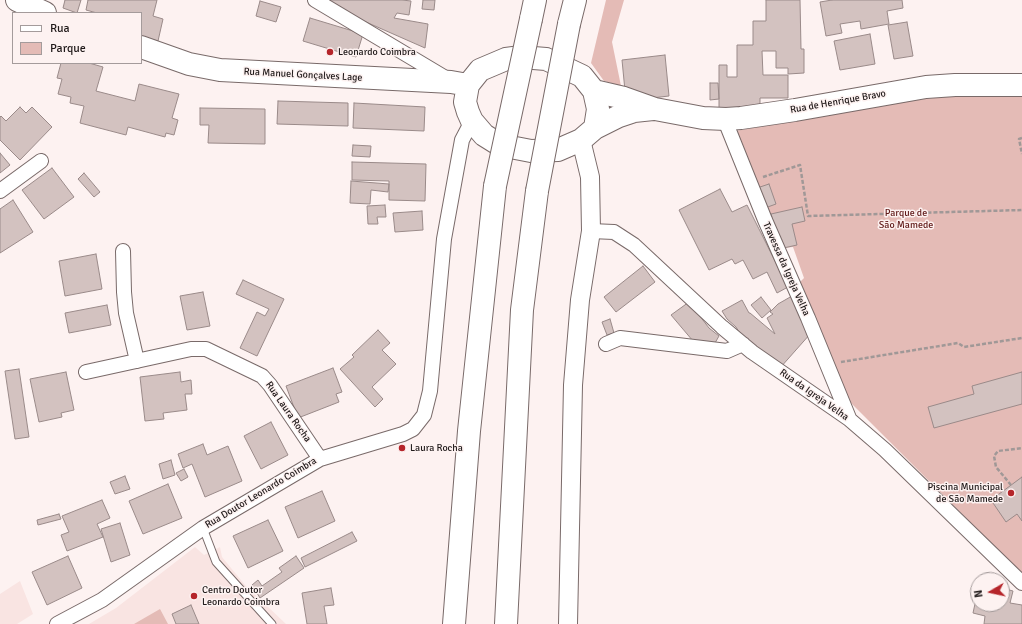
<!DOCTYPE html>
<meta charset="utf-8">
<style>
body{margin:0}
#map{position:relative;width:1022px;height:624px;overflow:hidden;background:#fdf2f1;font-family:Signika,sans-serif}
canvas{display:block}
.legend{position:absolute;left:12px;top:12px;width:130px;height:52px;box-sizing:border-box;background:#fdf2f1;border:1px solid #a49b9b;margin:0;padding:5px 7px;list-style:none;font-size:12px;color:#1f1919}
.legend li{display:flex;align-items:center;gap:8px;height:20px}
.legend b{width:20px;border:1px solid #a49b9b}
.north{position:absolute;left:970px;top:572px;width:40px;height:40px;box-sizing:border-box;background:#fdf2f1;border:1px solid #a49b9b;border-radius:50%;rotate:261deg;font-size:11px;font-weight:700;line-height:16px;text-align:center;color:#1f1919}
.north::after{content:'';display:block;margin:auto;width:14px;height:18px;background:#b5252a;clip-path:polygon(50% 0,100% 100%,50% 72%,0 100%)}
</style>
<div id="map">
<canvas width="1022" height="624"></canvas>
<ul class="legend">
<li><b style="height:5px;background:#fff"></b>Rua</li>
<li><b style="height:11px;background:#e4bbb6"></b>Parque</li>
</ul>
<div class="north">N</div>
</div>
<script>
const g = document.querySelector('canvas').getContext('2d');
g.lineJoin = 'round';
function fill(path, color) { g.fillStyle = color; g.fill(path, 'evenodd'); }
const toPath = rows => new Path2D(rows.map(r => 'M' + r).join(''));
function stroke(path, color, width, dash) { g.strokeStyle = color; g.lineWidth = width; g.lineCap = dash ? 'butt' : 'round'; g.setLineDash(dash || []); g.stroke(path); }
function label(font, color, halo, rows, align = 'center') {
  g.font = font + ' Signika,sans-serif'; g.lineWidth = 3; g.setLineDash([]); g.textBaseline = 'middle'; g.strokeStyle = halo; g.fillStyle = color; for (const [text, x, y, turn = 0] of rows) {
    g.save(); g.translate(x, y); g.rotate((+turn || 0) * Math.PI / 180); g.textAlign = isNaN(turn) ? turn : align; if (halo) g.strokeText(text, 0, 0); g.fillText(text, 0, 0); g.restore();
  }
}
fill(toPath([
 [195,547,204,555,220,547,222,557,245,585,286,624,89,624,116,608],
 [20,581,33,614,17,624,0,624,0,594]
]), '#f9e4e2');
fill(toPath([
 [606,0,624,0,612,42,621,86,604,81,591,63],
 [944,97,1022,97,1022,574,844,396,800,286,800,282,804,278,793,247,783,248,735,131,895,102],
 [160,609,168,624,134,624]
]), '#e4bbb6');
const building = toPath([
 [65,0,81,0,77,13,63,8,65,0],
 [88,0,157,0,153,16,163,19,158,41,141,37,141,13,97,13,86,10,88,0],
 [316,0,402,0,411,1,409,15,397,13,394,18,428,24,425,48,316,0],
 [423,0,435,0,434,10,422,9,423,0],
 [766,0,800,0,801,49,804,49,804,73,788,74,788,68,776,68,776,51,762,51,763,75,788,75,788,98,760,98,760,108,719,108,719,65,727,65,727,77,737,77,737,45,753,45,753,21,766,21,766,0],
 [832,0,902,0,903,8,887,11,889,24,861,29,860,21,840,24,842,33,826,36,820,2,832,0],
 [260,1,281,7,276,22,256,16,260,1],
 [310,18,363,34,356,57,303,41,310,18],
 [907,22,913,56,894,59,888,25,907,22],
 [870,34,875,64,840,70,834,41,870,34],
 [665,55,669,96,626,101,622,60,665,55],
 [61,63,89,63,103,67,96,91,135,101,139,84,179,94,172,118,178,120,174,135,166,133,165,137,128,127,126,135,80,123,84,106,70,103,71,97,58,94,62,79,57,78,61,63],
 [710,83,718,83,719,99,710,100,710,83],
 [278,101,348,103,348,126,277,124,278,101],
 [354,103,425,107,424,131,353,128,354,103],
 [20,107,26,113,32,107,52,127,20,160,0,140,0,117,1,116,6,121,20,107],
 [200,108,265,109,265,144,208,143,209,125,200,125,200,108],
 [353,145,371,146,370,157,352,156,353,145],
 [0,153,10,165,0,173,0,153],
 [352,162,426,164,425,201,389,200,389,181,352,180,352,162],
 [52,168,74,197,44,219,22,190,52,168],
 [84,173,100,192,94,197,78,179,84,173],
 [351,181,389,184,388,192,371,190,370,204,350,203,351,181],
 [769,184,776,204,765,208,757,188,769,184],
 [720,189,732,212,747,205,788,287,777,293,767,272,753,279,743,260,735,264,732,259,709,270,679,210,720,189],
 [13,200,33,232,0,253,0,209,13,200],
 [385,205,386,217,377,217,378,224,368,224,367,206,385,205],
 [802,207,805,221,792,224,797,245,779,249,771,214,802,207],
 [422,211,423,230,395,232,393,213,422,211],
 [96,254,102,289,65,296,59,261,96,254],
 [643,266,655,282,616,312,604,297,643,266],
 [243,280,284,299,257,356,240,348,257,312,265,316,269,309,236,294,243,280],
 [203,292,210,326,187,330,180,296,203,292],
 [792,296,811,333,780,368,739,332,736,327,727,319,722,311,742,300,749,313,750,313,775,334,767,318,773,314,770,312,778,304,792,296],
 [761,297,771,310,762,318,751,305,761,297],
 [689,302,709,328,719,336,715,343,693,341,671,315,689,302],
 [107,305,111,325,69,333,65,313,107,305],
 [610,319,614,333,607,335,602,322,610,319],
 [378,330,390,343,382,350,396,364,372,387,383,399,375,407,340,369,354,357,352,355,378,330],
 [333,368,342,392,336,394,339,402,298,418,286,386,333,368],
 [19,369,29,437,15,439,5,371,19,369],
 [66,372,74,410,61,413,62,417,39,422,30,379,66,372],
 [180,372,181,382,191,380,192,394,185,394,187,410,163,413,164,419,145,421,140,377,180,372],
 [1022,372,1022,404,934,428,928,407,974,394,972,386,1022,372],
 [271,422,288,455,261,469,244,436,271,422],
 [203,444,207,455,228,446,242,481,205,497,192,464,183,468,178,454,203,444],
 [171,460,175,475,163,479,159,464,171,460],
 [184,469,188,477,181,481,176,473,184,469],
 [125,476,130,489,115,494,110,482,125,476],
 [1022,477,1022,521,1017,514,1006,522,991,500,1022,477],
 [168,484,182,518,143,534,129,501,168,484],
 [322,491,335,521,298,538,285,507,322,491],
 [102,500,110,518,97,524,103,537,67,551,61,535,69,532,62,516,102,500],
 [59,514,61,519,38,525,37,520,59,514],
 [268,520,283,551,248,568,233,536,268,520],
 [120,523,130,555,111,562,101,529,120,523],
 [352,532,357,541,305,567,301,558,352,532],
 [68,556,82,588,47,605,32,572,68,556],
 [296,556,304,568,260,598,252,585,258,580,262,586,282,572,279,568,296,556],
 [331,588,334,605,324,606,327,624,307,624,302,593,331,588],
 [1002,588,1013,591,1010,603,1022,605,1022,624,984,624,985,616,973,613,978,590,978,604,1002,604,1002,588],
 [191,605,199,624,176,624,172,614,191,605]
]);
fill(building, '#d3c2c0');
stroke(building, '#9a8a89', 1);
const service = toPath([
 [203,528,216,562,272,624]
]);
const minor = toPath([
 [315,0,449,80],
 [726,119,728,128,765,220,808,318,849,418],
 [0,191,41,161],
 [591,231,614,232,634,245,722,327,752,352,849,419,885,450,1022,583],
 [123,251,124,292,126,313,137,361],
 [606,344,620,338,727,351,743,344],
 [86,372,191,349,206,349,262,376,270,385,320,459],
 [57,624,102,600,203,528,320,459,403,434,413,429,424,415,430,391,444,239,462,140,472,121]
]);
const tertiary = toPath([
 [568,624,573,385,580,300,591,231,590,177,581,140]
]);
const primary = toPath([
 [17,0,45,13],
 [141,47,189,64,220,70,451,82,468,85],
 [594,91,624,98,655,109,703,118,726,119,741,118,795,110,926,87,955,85,1022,85],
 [595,128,598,109,594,91,582,76,546,59,521,57,506,59,480,70,468,85,465,102,468,112,472,121,484,135,500,145,531,151,558,150,581,140,595,128,619,116,634,111,653,109]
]);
const motorway = toPath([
 [531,19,535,0],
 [569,24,575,0],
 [454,624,469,431,495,186],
 [506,624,522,310,537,191]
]);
stroke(service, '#796a69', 9);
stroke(minor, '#796a69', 16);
stroke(tertiary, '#796a69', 20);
stroke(primary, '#796a69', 24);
stroke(motorway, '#796a69', 24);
stroke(toPath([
 [1022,138,1019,139,1022,154],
 [763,177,800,165,808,216,1022,210],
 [841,362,958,343,964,347,1022,338],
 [1011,485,996,467,994,456,998,451,1022,448]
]), '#a09897', 2.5, [4, 2]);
stroke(service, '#fff', 7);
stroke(minor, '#fff', 14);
stroke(tertiary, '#fff', 18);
stroke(primary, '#fff', 22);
stroke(motorway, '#fff', 22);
const motorwayBridge = toPath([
 [495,186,531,19],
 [537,191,569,24]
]);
stroke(motorwayBridge, '#796a69', 24, []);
stroke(motorwayBridge, '#fff', 22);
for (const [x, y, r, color] of [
 [330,52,4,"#b5252a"],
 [402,448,4,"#b5252a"],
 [1011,493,4,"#b5252a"],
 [194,596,4,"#b5252a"]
]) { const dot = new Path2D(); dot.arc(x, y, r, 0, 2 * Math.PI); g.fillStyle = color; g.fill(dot); stroke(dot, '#fdf2f1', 1.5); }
label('10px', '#1f1919', '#fdf2f1', [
 ["Leonardo Coimbra",338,52],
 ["Laura Rocha",410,448],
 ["Piscina Municipal",1003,487,"right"],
 ["de São Mamede",1003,499,"right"],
 ["Centro Doutor",202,590],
 ["Leonardo Coimbra",202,602]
], 'left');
label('10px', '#1f1919', '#fdf2f1', [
 ["Rua Manuel Gonçalves Lage",303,75,3],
 ["Rua de Henrique Bravo",838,102,-10],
 ["Travessa da Igreja Velha",786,269,66],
 ["Rua da Igreja Velha",814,395,35],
 ["Rua Laura Rocha",288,412,55],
 ["Rua Doutor Leonardo Coimbra",261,493,-31]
]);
label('10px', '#601918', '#fdf2f1', [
 ["Parque de",906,213],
 ["São Mamede",906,225]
]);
</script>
